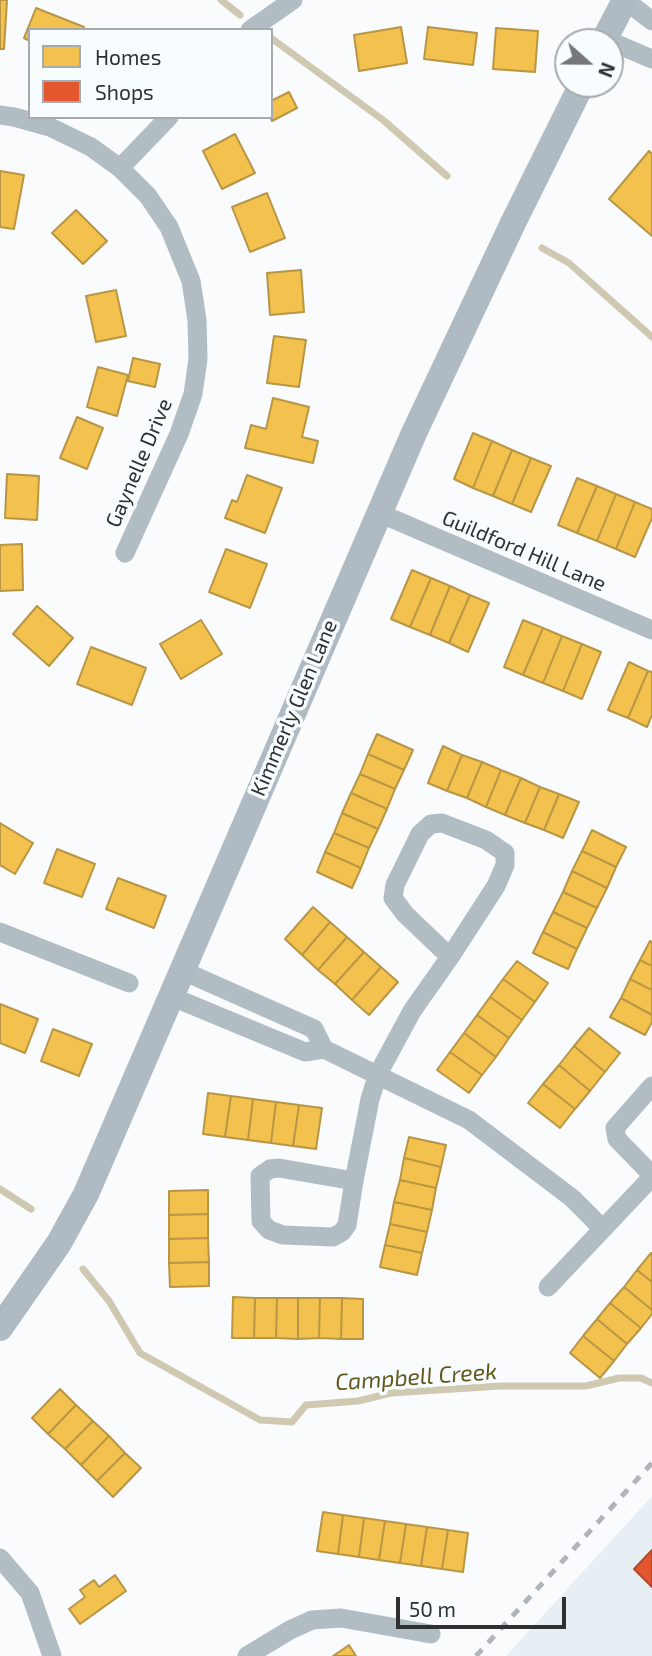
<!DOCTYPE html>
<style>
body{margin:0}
#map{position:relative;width:652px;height:1656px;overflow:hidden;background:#f9fbfd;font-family:"Exo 2",sans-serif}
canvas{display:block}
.legend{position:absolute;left:28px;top:28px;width:245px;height:91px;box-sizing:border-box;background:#f7fcff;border:2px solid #a7aaad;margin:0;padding:9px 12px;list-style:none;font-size:21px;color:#2f3031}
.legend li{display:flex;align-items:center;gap:14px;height:35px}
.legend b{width:35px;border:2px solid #a7aaad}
.north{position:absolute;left:554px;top:28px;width:70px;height:70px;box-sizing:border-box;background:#f7fcff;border:2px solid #a7aaad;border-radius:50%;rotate:111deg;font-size:19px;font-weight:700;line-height:28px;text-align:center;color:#2f3031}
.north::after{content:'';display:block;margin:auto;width:24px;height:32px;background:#767778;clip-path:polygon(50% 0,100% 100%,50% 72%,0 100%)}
.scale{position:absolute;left:396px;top:1597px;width:170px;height:32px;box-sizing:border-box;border:4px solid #2f3031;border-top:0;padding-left:9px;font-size:21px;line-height:24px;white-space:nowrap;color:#2f3031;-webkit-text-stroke:5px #f7fcff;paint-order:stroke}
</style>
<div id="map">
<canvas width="652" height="1656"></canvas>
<ul class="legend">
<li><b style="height:19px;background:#f2c14e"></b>Homes</li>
<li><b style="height:19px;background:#e4572e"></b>Shops</li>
</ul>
<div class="north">N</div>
<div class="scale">50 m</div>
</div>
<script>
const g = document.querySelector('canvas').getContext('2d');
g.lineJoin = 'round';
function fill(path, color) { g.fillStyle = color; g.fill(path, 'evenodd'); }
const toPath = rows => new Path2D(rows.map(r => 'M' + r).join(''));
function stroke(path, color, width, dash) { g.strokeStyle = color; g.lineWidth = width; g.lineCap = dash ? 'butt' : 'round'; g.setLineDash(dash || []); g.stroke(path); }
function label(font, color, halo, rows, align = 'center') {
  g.font = font + ' "Exo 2",sans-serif'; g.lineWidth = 7; g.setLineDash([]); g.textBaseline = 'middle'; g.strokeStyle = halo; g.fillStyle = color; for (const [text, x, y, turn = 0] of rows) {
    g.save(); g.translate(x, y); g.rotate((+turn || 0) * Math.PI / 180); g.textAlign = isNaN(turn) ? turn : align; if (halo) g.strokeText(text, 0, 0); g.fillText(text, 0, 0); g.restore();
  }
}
fill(toPath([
 [652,1496,652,1656,506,1656]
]), '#e8eff4');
const homes = toPath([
 [0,0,7,0,4,49,0,49,0,0],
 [36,8,84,27,83,30,30,30,30,41,24,38,36,8],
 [401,27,407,63,359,71,354,35,401,27],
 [428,27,477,33,473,65,424,59,428,27],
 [496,28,538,31,535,72,493,69,496,28],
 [289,92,297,108,272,121,270,117,271,101,289,92],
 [235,134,255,173,222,189,203,151,235,134],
 [649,151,652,154,652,236,609,199,649,151],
 [0,171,24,175,14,229,0,227,0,171],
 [267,193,285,238,250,252,232,207,267,193],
 [76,210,107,241,83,264,52,233,76,210],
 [301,270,304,312,270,315,267,273,301,270],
 [116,290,126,336,96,342,86,296,116,290],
 [274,336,306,340,299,387,267,383,274,336],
 [133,358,160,364,155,387,128,381,133,358],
 [98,367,128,375,117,416,87,407,98,367],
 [273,398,309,407,302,437,318,441,313,463,245,448,251,425,266,429,273,398],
 [77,417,103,428,87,469,60,458,77,417],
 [473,433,492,441,473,488,454,479,473,433],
 [492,441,512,450,493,496,473,488,492,441],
 [512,450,531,458,512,504,493,496,512,450],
 [531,458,551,466,531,512,512,504,531,458],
 [7,474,39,476,37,520,5,518,7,474],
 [247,475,282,488,265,533,225,518,232,500,237,502,247,475],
 [577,478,597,486,577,533,558,525,577,478],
 [597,486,616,494,597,541,577,533,597,486],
 [616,494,635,502,616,549,597,541,616,494],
 [635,502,652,509,652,518,635,557,616,549,635,502],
 [22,544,23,590,0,591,0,545,22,544],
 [226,549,267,564,250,608,209,592,226,549],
 [412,570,431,578,410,627,391,619,412,570],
 [431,578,450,586,430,635,410,627,431,578],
 [450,586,470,595,449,643,430,635,450,586],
 [470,595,489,603,468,652,449,643,470,595],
 [37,606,73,638,49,666,13,634,37,606],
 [201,620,222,654,181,679,160,644,201,620],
 [523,620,543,628,523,675,504,667,523,620],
 [543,628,562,636,543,683,523,675,543,628],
 [562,636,582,644,563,691,543,683,562,636],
 [582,644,601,652,582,699,563,691,582,644],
 [91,647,146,668,132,705,77,684,91,647],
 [629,662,648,671,628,718,608,710,629,662],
 [648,671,652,672,652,715,647,727,628,718,648,671],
 [377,734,413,750,404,770,368,754,377,734],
 [443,746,462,755,447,791,428,783,443,746],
 [368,754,404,770,395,789,360,774,368,754],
 [462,755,482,762,467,798,447,791,462,755],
 [482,762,501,770,486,807,467,798,482,762],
 [501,770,521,778,505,815,486,807,501,770],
 [360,774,395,789,387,809,351,793,360,774],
 [521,778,540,787,525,823,505,815,521,778],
 [540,787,559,794,544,830,525,823,540,787],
 [351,793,387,809,378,829,342,813,351,793],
 [559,794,579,802,563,838,544,830,559,794],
 [342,813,378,829,369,848,334,833,342,813],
 [0,823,33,843,15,874,0,865,0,823],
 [592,830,626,847,616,867,582,851,592,830],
 [334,833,369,848,361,868,325,852,334,833],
 [57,849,95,864,82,897,44,883,57,849],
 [582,851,616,867,607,888,572,871,582,851],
 [325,852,361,868,352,888,317,872,325,852],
 [572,871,607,888,597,908,563,892,572,871],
 [118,878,166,896,154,928,106,909,118,878],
 [563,892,597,908,587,928,553,912,563,892],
 [313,907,330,922,302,955,285,939,313,907],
 [553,912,587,928,577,949,543,932,553,912],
 [330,922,347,937,318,970,302,955,330,922],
 [543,932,577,949,568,969,533,953,543,932],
 [347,937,364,952,335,984,318,970,347,937],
 [650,941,652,942,652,966,640,960,650,941],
 [364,952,381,967,352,1000,335,984,364,952],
 [640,960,652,966,652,990,630,979,640,960],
 [517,961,548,983,535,1002,503,979,517,961],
 [381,967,398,982,369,1015,352,1000,381,967],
 [503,979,535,1002,522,1020,490,997,503,979],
 [630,979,652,990,652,1015,621,998,630,979],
 [490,997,522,1020,509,1038,477,1015,490,997],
 [621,998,652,1015,652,1022,645,1035,610,1017,621,998],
 [0,1004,38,1019,25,1053,0,1043,0,1004],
 [477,1015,509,1038,496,1057,464,1033,477,1015],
 [589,1028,620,1053,605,1072,574,1046,589,1028],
 [53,1029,92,1044,79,1076,41,1061,53,1029],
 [464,1033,496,1057,482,1075,450,1052,464,1033],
 [574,1046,605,1072,590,1091,559,1065,574,1046],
 [450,1052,482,1075,469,1093,437,1070,450,1052],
 [559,1065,590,1091,575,1109,543,1084,559,1065],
 [543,1084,575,1109,560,1128,528,1103,543,1084],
 [208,1093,231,1096,225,1137,203,1134,208,1093],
 [231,1096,253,1099,248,1140,225,1137,231,1096],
 [253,1099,276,1102,271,1143,248,1140,253,1099],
 [276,1102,299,1105,293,1146,271,1143,276,1102],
 [299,1105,322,1108,316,1149,293,1146,299,1105],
 [409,1137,446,1145,441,1167,404,1158,409,1137],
 [404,1158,441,1167,436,1188,400,1180,404,1158],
 [400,1180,436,1188,432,1210,394,1202,400,1180],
 [208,1190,208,1214,169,1215,169,1191,208,1190],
 [394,1202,432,1210,427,1232,390,1224,394,1202],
 [208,1214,208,1238,169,1239,169,1215,208,1214],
 [390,1224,427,1232,422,1253,385,1245,390,1224],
 [208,1238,209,1262,169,1263,169,1239,208,1238],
 [385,1245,422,1253,417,1275,380,1267,385,1245],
 [651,1253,652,1254,652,1282,637,1270,651,1253],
 [209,1262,209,1286,170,1287,169,1263,209,1262],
 [637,1270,652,1282,652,1310,624,1287,637,1270],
 [624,1287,652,1310,652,1314,641,1328,610,1303,624,1287],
 [233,1297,255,1298,254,1338,232,1338,233,1297],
 [255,1298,277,1298,276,1338,254,1338,255,1298],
 [277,1298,298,1298,298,1339,276,1338,277,1298],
 [298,1298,320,1298,319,1338,298,1339,298,1298],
 [320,1298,342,1298,341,1339,319,1338,320,1298],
 [342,1298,363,1299,363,1339,341,1339,342,1298],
 [610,1303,641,1328,627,1344,597,1319,610,1303],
 [597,1319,627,1344,614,1361,583,1336,597,1319],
 [583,1336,614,1361,600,1378,570,1353,583,1336],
 [60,1389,76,1405,48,1434,32,1418,60,1389],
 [76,1405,93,1421,65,1449,48,1434,76,1405],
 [93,1421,109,1436,81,1465,65,1449,93,1421],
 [109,1436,125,1453,97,1481,81,1465,109,1436],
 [125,1453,141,1468,113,1497,97,1481,125,1453],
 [323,1512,343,1515,338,1554,317,1551,323,1512],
 [343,1515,364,1518,359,1557,338,1554,343,1515],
 [364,1518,385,1521,379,1560,359,1557,364,1518],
 [385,1521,406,1524,400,1563,379,1560,385,1521],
 [406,1524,427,1527,421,1566,400,1563,406,1524],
 [427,1527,448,1530,442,1569,421,1566,427,1527],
 [448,1530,468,1533,463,1572,442,1569,448,1530],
 [115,1575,126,1591,80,1624,69,1609,85,1597,80,1590,94,1580,99,1587,115,1575],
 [349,1645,356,1656,333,1656,349,1645]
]);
fill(homes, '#f2c14e');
stroke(homes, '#b89645', 2);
const shops = toPath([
 [652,1550,652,1587,634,1569,652,1550]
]);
fill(shops, '#e4572e');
stroke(shops, '#ae4b2f', 2);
stroke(toPath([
 [221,0,240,15],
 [271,38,383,120,447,176],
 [542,248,569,263,652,337],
 [0,1189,31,1209],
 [83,1269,109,1301,140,1353,260,1420,292,1422,306,1405,358,1401,391,1393,500,1386,586,1386,619,1378,641,1378,652,1383]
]), '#cec9b0', 7);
stroke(toPath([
 [625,0,652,21],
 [250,30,293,0],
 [605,39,652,59],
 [0,115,14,117,50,127,91,147,120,168,148,196,169,227,191,281,197,320,198,359,193,394,179,434,125,553],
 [120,168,169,117],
 [379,513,652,630],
 [442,823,486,840,505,853,505,865,496,886,450,957,405,914,393,898,395,885,420,834,431,824,442,823],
 [0,932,129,983],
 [181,970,314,1029,324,1049],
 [170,996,305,1052,324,1049,469,1120,572,1198,602,1228],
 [652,1086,615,1128,617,1139,652,1175],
 [279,1168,354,1181,347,1225,342,1232,333,1237,283,1235,269,1230,261,1221,260,1176,270,1169,279,1168],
 [354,1181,370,1099,378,1074,412,1011,450,957],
 [548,1287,652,1177],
 [0,1558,30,1593,52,1656],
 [247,1656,290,1630,312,1620,341,1618,431,1634]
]), '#b2bcc3', 19);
stroke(toPath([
 [603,42,625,0],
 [0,1328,59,1243,86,1194,414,433,513,223,582,84]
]), '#b0bac2', 26);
stroke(toPath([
 [476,1656,652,1463]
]), '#b0b5ba', 5, [9, 9]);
label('21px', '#2f3031', '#f7fcff', [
 ["Gaynelle Drive",139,463,-67],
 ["Guildford Hill Lane",524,551,23],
 ["Kimmerly Glen Lane",294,708,-67]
]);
label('italic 23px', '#65581d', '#f7fcff', [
 ["Campbell Creek",416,1377,-4]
]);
</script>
